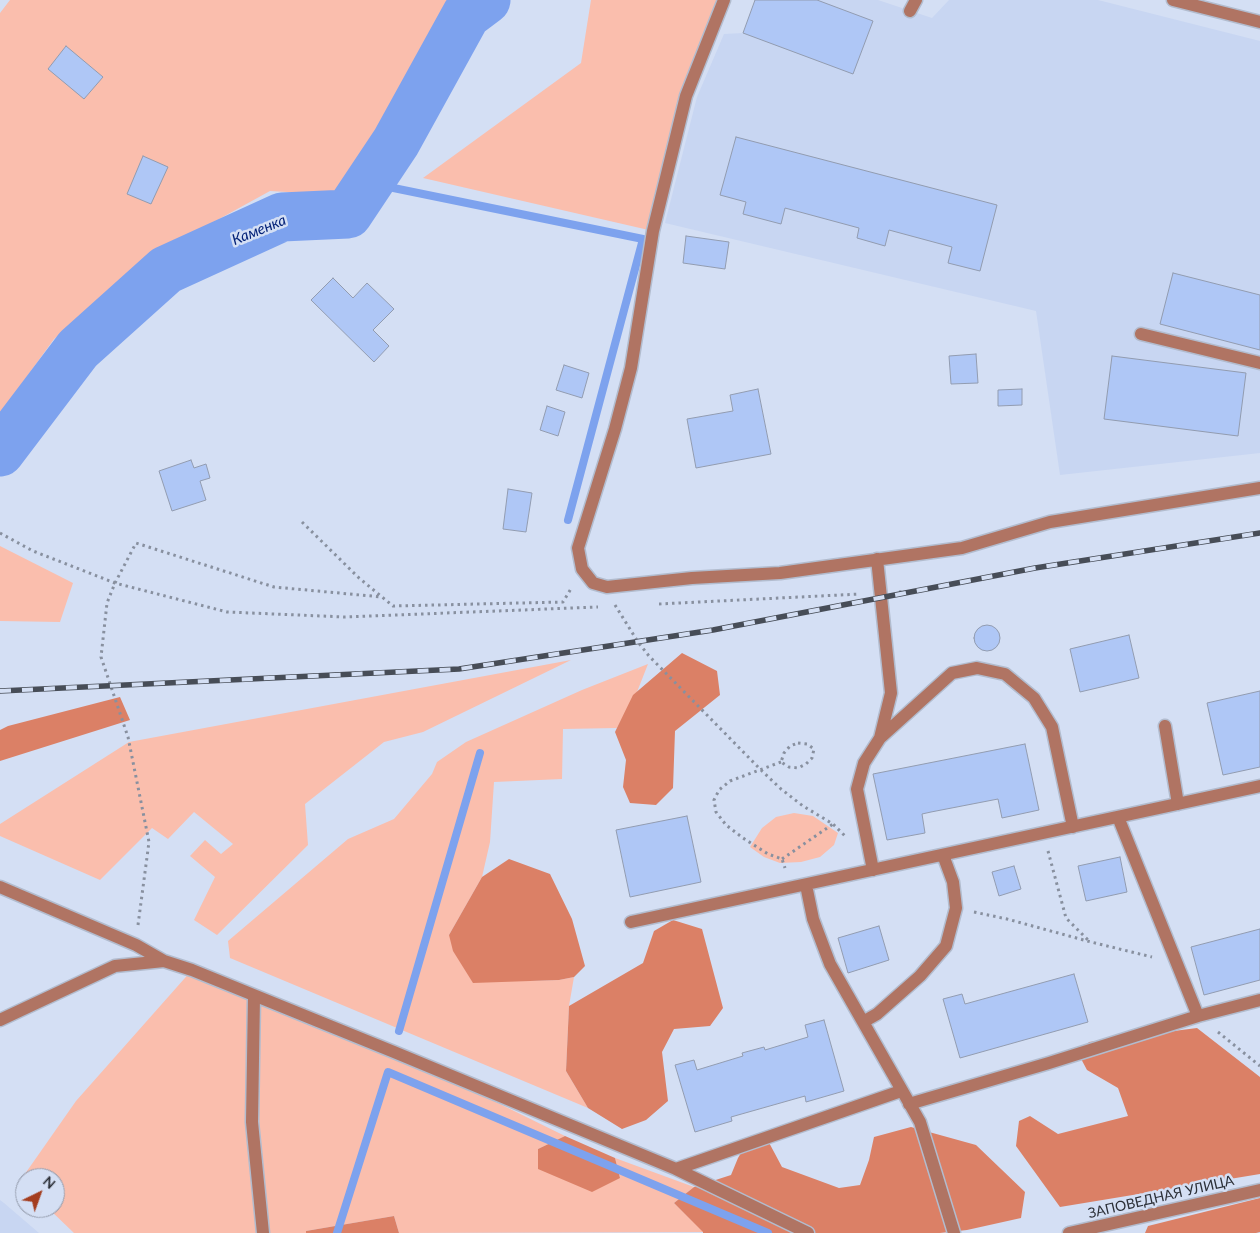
<!DOCTYPE html>
<meta charset="utf-8">
<style>
body{margin:0}
#map{position:relative;width:1260px;height:1233px;overflow:hidden;background:#d4dff4;font-family:Lato,sans-serif}
canvas{display:block}
.north{position:absolute;left:15px;top:1168px;width:50px;height:50px;box-sizing:border-box;background:#d4dff4;border:1px solid #9199a9;border-radius:50%;rotate:42deg;font-size:14px;font-weight:700;line-height:20px;text-align:center;color:#2c3038}
.north::after{content:'';display:block;margin:auto;width:18px;height:22px;background:#a43d1e;clip-path:polygon(50% 0,100% 100%,50% 72%,0 100%)}
</style>
<div id="map">
<canvas width="1260" height="1233"></canvas>
<div class="north">N</div>
</div>
<script>
const g = document.querySelector('canvas').getContext('2d');
g.lineJoin = 'round';
function fill(path, color) { g.fillStyle = color; g.fill(path, 'evenodd'); }
const toPath = rows => new Path2D(rows.map(r => 'M' + r).join(''));
function stroke(path, color, width, dash) { g.strokeStyle = color; g.lineWidth = width; g.lineCap = dash ? 'butt' : 'round'; g.setLineDash(dash || []); g.stroke(path); }
function label(font, color, halo, rows, align = 'center') {
  g.font = font + ' Lato,sans-serif'; g.lineWidth = 5; g.setLineDash([]); g.textBaseline = 'middle'; g.strokeStyle = halo; g.fillStyle = color; for (const [text, x, y, turn = 0] of rows) {
    g.save(); g.translate(x, y); g.rotate((+turn || 0) * Math.PI / 180); g.textAlign = isNaN(turn) ? turn : align; if (halo) g.strokeText(text, 0, 0); g.fillText(text, 0, 0); g.restore();
  }
}
fill(toPath([
 [755,0,878,0,932,18,949,0,1098,0,1260,41,1260,453,1060,475,1036,311,665,223,697,97,724,34,743,33],
 [0,1200,4,1203,39,1233,0,1233]
]), '#c8d6f2');
fill(toPath([
 [10,0,457,0,379,138,338,195,270,191,159,252,54,339,0,414,0,13],
 [591,0,722,0,686,96,653,231,423,178,581,63],
 [0,546,73,583,60,622,0,621],
 [571,660,423,732,384,742,305,804,308,845,217,935,194,920,215,877,190,856,205,840,221,854,233,844,194,812,168,839,152,828,100,880,0,836,0,824,129,742],
 [648,664,637,692,617,728,563,729,562,779,494,782,490,842,482,877,449,935,527,981,559,980,574,977,569,1006,566,1071,588,1108,230,958,228,941,348,839,394,819,432,774,437,762,466,742,582,690],
 [794,813,813,816,838,833,834,845,820,857,801,862,780,863,764,857,750,847,762,828,776,817],
 [192,970,394,1052,565,1136,538,1149,620,1178,615,1158,694,1187,674,1203,704,1232,399,1233,394,1216,306,1231,306,1233,74,1233,48,1208,55,1208,55,1178,25,1178,25,1186,20,1181,76,1101]
]), '#fabead');
fill(toPath([
 [682,653,717,671,720,695,675,731,673,788,656,805,630,803,623,787,626,760,615,732,633,695],
 [120,697,130,720,0,761,0,730,8,726],
 [509,859,550,874,572,919,585,966,574,977,559,980,473,983,453,951,449,935,482,877],
 [673,920,702,929,723,1008,710,1026,674,1029,662,1052,668,1101,646,1120,622,1129,588,1108,566,1071,569,1006,643,963,654,931],
 [1197,1028,1260,1077,1260,1174,1060,1207,1016,1146,1019,1121,1030,1116,1058,1134,1128,1116,1118,1088,1087,1070,1079,1055,1089,1042],
 [911,1127,976,1145,1025,1192,1021,1218,967,1230,940,1233,703,1233,703,1232,674,1203,694,1187,731,1175,738,1158,748,1141,766,1137,782,1167,839,1188,860,1185,869,1160,874,1137],
 [565,1136,615,1158,620,1178,592,1192,538,1169,538,1149],
 [1260,1198,1260,1232,1256,1233,1145,1233,1148,1226],
 [394,1216,399,1233,306,1233,306,1231]
]), '#db8066');
stroke(toPath([
 [369,183,643,239,568,520],
 [399,1031,480,753],
 [337,1233,388,1072,768,1233]
]), '#7da2ee', 8);
stroke(toPath([
 [0,452,78,349,166,270,282,217,348,214,396,142,466,15,486,0]
]), '#7da2ee', 49);
const building = toPath([
 [755,0,817,0,873,21,853,74,743,33,755,0],
 [66,46,103,77,84,99,48,69,66,46],
 [736,137,997,205,980,271,948,263,952,247,889,230,885,246,857,238,859,228,785,208,781,224,743,214,746,202,720,195,736,137],
 [143,156,168,167,151,204,127,194,143,156],
 [686,236,729,242,725,269,683,263,686,236],
 [1173,273,1260,295,1260,350,1160,324,1173,273],
 [333,278,353,298,367,283,394,309,373,330,389,346,374,362,311,300,333,278],
 [976,354,978,383,951,384,949,356,976,354],
 [1112,356,1246,373,1238,436,1104,419,1112,356],
 [564,365,589,373,582,398,556,390,564,365],
 [758,389,771,454,696,468,687,419,733,411,730,395,758,389],
 [1022,389,1022,405,998,406,998,390,1022,389],
 [547,406,565,412,558,436,540,430,547,406],
 [191,460,194,468,206,464,210,478,200,481,206,500,172,511,159,471,191,460],
 [508,489,532,493,526,532,503,529,508,489],
 '974 638a13 13 0 1 1 26 0a13 13 0 1 1-26 0Z',
 [1129,635,1139,678,1080,692,1070,649,1129,635],
 [1260,691,1260,767,1223,775,1207,703,1260,691],
 [1025,744,1039,810,1002,818,998,799,931,812,922,814,925,833,887,840,873,774,1025,744],
 [687,816,701,882,630,897,616,830,687,816],
 [1120,857,1127,892,1086,901,1078,866,1120,857],
 [1014,866,1021,889,999,896,992,872,1014,866],
 [879,926,889,960,848,973,838,938,879,926],
 [1260,929,1260,980,1204,995,1191,947,1260,929],
 [1074,974,1088,1022,960,1058,943,999,962,994,965,1004,1074,974],
 [824,1020,844,1091,806,1102,805,1096,731,1117,732,1121,695,1132,675,1065,694,1060,697,1070,743,1056,742,1053,764,1047,765,1050,808,1037,805,1025,824,1020]
]);
fill(building, '#afc7f6');
stroke(building, '#929cb0', 1);
const minor = toPath([
 [724,0,686,96,653,231,631,368,615,429,578,548,582,569,593,583,607,587,692,578,780,573,962,548,1050,522,1260,488],
 [1173,0,1260,22],
 [910,11,916,0],
 [1141,334,1260,363],
 [1165,726,1178,804],
 [880,738,952,673,977,668,1005,674,1034,698,1052,727,1073,827],
 [1118,817,1198,1016,1260,1000],
 [873,870,857,789,864,763,880,738,891,693,877,559],
 [806,885,813,919,830,964,920,1122,954,1233],
 [0,887,136,945,164,961,192,970,394,1052,676,1169,808,1233],
 [631,922,1260,786],
 [254,997,252,1122,263,1233],
 [0,1020,115,966,164,961],
 [863,1022,877,1014,920,976,946,946,956,908,953,882,943,855],
 [909,1104,1049,1063,1198,1016],
 [676,1169,901,1091],
 [1069,1233,1260,1190]
]);
stroke(minor, '#b2bcce', 15);
stroke(toPath([
 [302,522,359,578,393,606,563,602,572,587],
 [0,533,33,551,115,583,227,612,345,617,598,607],
 [899,592,918,591],
 [659,604,860,594],
 [615,605,638,642,649,656,761,770,781,789,803,806,833,824,845,836],
 [798,743,807,744,814,749,812,758,806,764,798,768,789,767,781,762,784,753,790,746,798,743],
 [781,762,730,781,719,790,714,800,716,812,726,825,743,838,768,854,782,859,785,868],
 [1048,851,1066,918,1090,942],
 [782,859,833,824],
 [974,912,1007,919,1091,942,1152,957],
 [138,925,149,842,128,737,101,657,107,603,115,583,136,543,274,587,382,597],
 [1218,1032,1260,1066]
]), '#88909f', 3, [2.5, 4]);
stroke(minor, '#b07463', 12);
const rail = toPath([
 [0,691,459,669,713,630,1035,568,1260,533]
]);
stroke(rail, '#474d57', 5.5);
stroke(rail, '#d4dff4', 4, [11]);
label('14px', '#2c3038', '#d4dff4', [
 ["ЗАПОВЕДНАЯ УЛИЦА",1161,1197,-13]
]);
label('italic 15px', '#042278', '#d4dff4', [
 ["Каменка",259,230,-22]
]);
</script>
